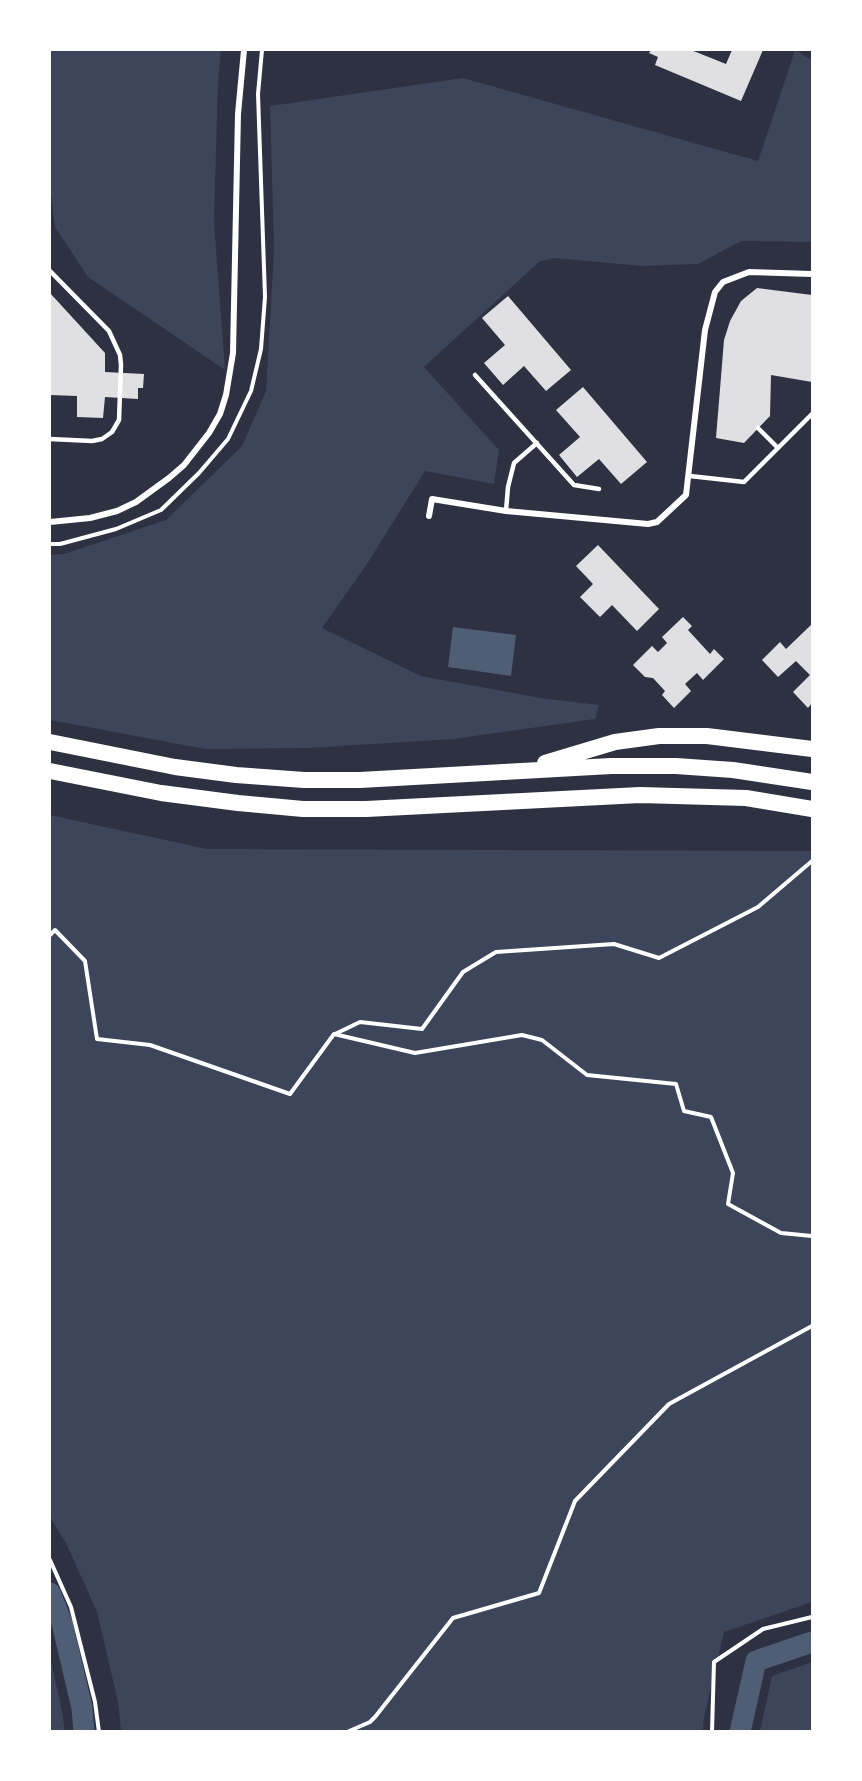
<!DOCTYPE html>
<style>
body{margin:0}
#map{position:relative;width:862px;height:1781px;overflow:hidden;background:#2d3142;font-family:"Source Serif 4",serif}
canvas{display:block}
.frame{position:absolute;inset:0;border:51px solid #fff;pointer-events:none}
</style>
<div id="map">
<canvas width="862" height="1781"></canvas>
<div class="frame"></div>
</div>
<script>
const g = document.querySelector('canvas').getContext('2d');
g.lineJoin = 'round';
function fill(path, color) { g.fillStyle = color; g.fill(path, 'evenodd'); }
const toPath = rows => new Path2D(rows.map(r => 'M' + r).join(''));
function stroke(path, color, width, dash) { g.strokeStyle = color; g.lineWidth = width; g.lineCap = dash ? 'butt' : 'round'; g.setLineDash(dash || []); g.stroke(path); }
fill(toPath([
 [50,50,221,50,218,81,214,222,225,370,88,277,55,227,50,186],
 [795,50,812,60,812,242,741,241,698,264,642,266,554,258,539,262,424,367,499,450,494,484,425,471,367,564,322,628,421,676,541,698,599,705,595,719,454,739,308,748,205,749,50,720,50,555,64,554,166,520,242,446,266,391,274,250,270,106,463,78,758,161],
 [50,815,207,849,812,851,812,1602,724,1632,704,1717,703,1731,121,1731,118,1702,97,1612,67,1545,50,1517],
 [50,1657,62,1711,65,1731,50,1731],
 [812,1662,812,1731,760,1731,772,1676]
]), '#3c4559');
fill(toPath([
 [453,627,516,635,511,676,448,667]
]), '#4f5d75');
stroke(toPath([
 [50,1593,62,1623,82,1708,84,1732],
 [740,1732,756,1661,812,1642]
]), '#4f5d75', 21);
fill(toPath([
 [651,50,691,50,726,64,732,50,763,50,741,101,655,65,658,57,649,53],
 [757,288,812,295,812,382,771,375,770,416,744,443,716,438,724,340,730,321,741,301],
 [50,293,105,353,105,372,144,374,143,388,138,388,138,399,105,397,103,418,77,417,77,396,50,395],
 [508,296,571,370,546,391,524,366,503,385,484,363,505,345,482,318],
 [583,387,647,462,621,484,599,459,577,477,559,455,580,437,556,410],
 [598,545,659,609,637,631,612,605,600,617,580,597,593,584,576,566],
 [683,617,692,626,688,630,710,654,714,649,724,659,703,680,697,673,685,684,691,691,674,708,662,695,665,691,653,678,645,677,633,665,652,646,658,652,667,643,662,637],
 [812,624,812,703,808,708,793,692,810,675,796,661,778,677,762,660,780,642,786,649]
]), '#e0e0e3');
stroke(toPath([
 [50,544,60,544,116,529,161,510,199,473,228,439,251,391,261,349,265,297,258,94,262,50],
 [50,935,55,930,85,961,97,1039,150,1045,290,1094,334,1034,415,1053,522,1035,542,1040,587,1075,676,1084,684,1111,711,1117,733,1173,728,1204,781,1233,812,1236],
 [335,1034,360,1022,422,1029,463,972,496,952,614,944,659,958,758,907,812,861],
 [50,1560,71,1607,95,1702,99,1732],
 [347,1732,370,1722,375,1717,453,1618,539,1593,575,1501,669,1404,812,1326],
 [712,1732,714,1662,763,1629,812,1617]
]), '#fff', 4);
stroke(toPath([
 [50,271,109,331,120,355,121,365,119,420,112,432,102,439,92,441,50,439],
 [475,375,574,485,599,489],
 [758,428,778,448],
 [690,476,744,482,812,414],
 [506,511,508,487,514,463,537,443]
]), '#fff', 4.5);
stroke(toPath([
 [429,516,432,499,506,511,648,524,657,522,686,495,705,330,715,292,723,282,749,272,812,274],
 [50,522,90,518,117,511,136,502,169,478,184,465,209,433,220,414,226,395,233,353,238,114,244,50]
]), '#fff', 6);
stroke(toPath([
 [50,742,175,767,236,775,304,780,360,780,611,766,676,766,733,770,812,782],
 [545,763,615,742,659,736,707,736,812,749],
 [50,771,161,793,238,803,303,809,366,809,640,795,746,798,812,809]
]), '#fff', 16);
</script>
